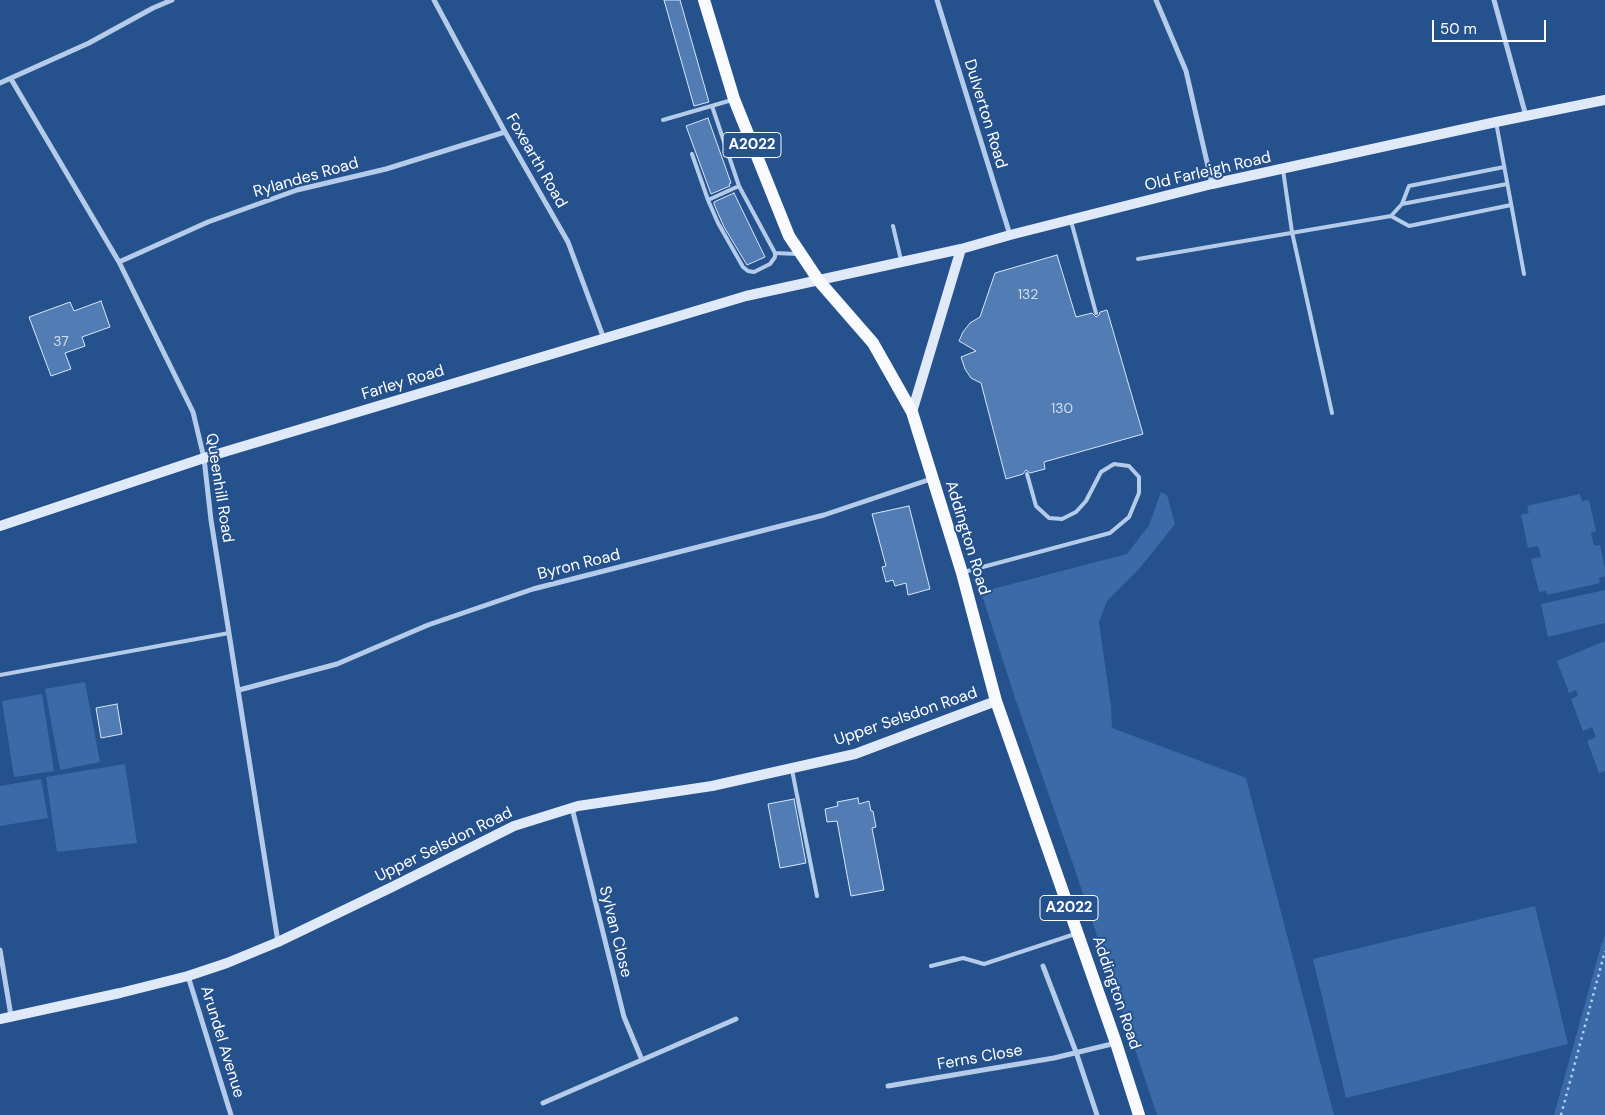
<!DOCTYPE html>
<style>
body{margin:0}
#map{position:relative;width:1605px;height:1115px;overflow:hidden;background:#25518c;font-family:"DM Sans",sans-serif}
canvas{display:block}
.scale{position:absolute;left:1432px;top:20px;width:114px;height:22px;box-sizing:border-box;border:2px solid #fff;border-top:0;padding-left:6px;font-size:15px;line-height:18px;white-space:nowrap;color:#fff;-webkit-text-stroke:4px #25518c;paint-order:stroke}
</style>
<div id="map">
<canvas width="1605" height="1115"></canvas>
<div class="scale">50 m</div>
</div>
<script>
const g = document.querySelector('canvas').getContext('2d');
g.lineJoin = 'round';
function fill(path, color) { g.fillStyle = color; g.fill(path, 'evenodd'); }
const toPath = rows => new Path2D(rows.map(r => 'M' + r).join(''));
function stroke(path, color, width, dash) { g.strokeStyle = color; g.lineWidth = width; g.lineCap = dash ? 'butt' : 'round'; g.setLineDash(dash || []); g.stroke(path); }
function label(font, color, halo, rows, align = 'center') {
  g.font = font + ' "DM Sans",sans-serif'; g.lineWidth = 4; g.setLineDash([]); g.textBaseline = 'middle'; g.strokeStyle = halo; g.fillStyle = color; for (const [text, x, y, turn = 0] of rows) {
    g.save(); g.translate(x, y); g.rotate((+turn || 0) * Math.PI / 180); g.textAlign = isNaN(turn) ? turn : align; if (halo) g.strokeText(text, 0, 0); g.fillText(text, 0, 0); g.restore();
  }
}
fill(toPath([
 [1161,492,1167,495,1175,524,1140,568,1107,601,1099,622,1111,707,1112,728,1246,778,1334,1115,1157,1115,1073,864,1015,698,981,592,1127,554,1149,525],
 [1580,494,1582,501,1589,500,1596,531,1591,533,1594,546,1600,545,1605,568,1605,576,1599,578,1600,583,1547,595,1546,591,1539,592,1531,559,1541,557,1538,546,1528,548,1521,515,1529,513,1527,506],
 [1605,590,1605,623,1548,637,1541,604],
 [1605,641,1605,771,1599,773,1587,741,1596,737,1592,727,1583,731,1571,699,1578,696,1576,690,1569,693,1557,661],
 [85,682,100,762,60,770,45,689],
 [42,694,54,771,14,777,2,701],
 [125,764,137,843,57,852,46,777],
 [41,779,48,818,0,826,0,786],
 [1535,906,1568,1044,1346,1098,1313,959],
 [1605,935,1605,1115,1554,1115,1601,946]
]), '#3a6ba8');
const building = toPath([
 [664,0,680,0,709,102,694,106,664,0],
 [708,118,731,183,729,184,730,186,711,194,686,126,708,118],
 [734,193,765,257,747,265,724,227,714,204,714,202,734,193],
 [1057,255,1076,317,1092,313,1096,317,1099,315,1100,312,1107,310,1143,434,1044,462,1045,469,1030,473,1026,470,1023,474,1006,479,981,383,971,378,965,369,961,357,976,351,959,341,963,332,970,323,980,317,995,273,1057,255],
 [101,301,110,327,82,337,85,346,65,353,71,369,51,376,29,317,70,302,74,311,101,301],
 [909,506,930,589,908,595,906,583,895,586,893,580,886,582,882,567,886,566,872,514,909,506],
 [117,704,122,734,101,738,96,708,117,704],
 [858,798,859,804,869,801,871,811,873,811,876,827,872,828,884,890,851,896,837,821,827,822,825,809,838,806,837,802,858,798],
 [794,799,806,863,780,868,768,804,794,799]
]);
fill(building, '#527db4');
stroke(building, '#d8e6f8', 1);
stroke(toPath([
 [1561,1115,1605,951]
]), '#b4ccea', 2.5, [2.5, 4]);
stroke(toPath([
 [663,120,732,100],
 [1496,122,1524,274],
 [692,154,708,200,718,223,743,267,748,271,754,272,770,264,775,257,775,253,739,186,712,106],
 [1283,170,1292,232,1332,413],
 [708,200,739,186],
 [1402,204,1409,186,1504,167],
 [1391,216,1409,226,1511,205],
 [1071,221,1096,313],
 [893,226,901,260],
 [775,253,797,254],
 [1138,259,1391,216,1402,204,1507,184],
 [964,572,1110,533,1129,517,1139,493,1139,477,1129,466,1114,464,1101,472,1086,501,1076,512,1062,519,1049,518,1036,506,1027,474],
 [0,675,229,633],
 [792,770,817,896],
 [931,966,963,958,984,964,1075,934]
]), '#b4ccea', 4);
stroke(toPath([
 [434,0,505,132,568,242,604,339],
 [937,0,1010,235],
 [1156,0,1186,71,1212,184],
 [1494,0,1526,116],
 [11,79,119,262,193,412,204,458,211,520,278,942],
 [0,83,89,43,153,8,172,0],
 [119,262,208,222,297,190,386,169,505,132],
 [239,690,337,664,428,625,533,589,824,515,931,479],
 [572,808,624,1017,642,1060],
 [0,950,11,1016],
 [1043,966,1076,1052,1097,1115],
 [188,976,231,1115],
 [888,1086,1054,1058,1116,1043],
 [543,1103,736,1019]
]), '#b4ccea', 5);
stroke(toPath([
 [912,412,961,249],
 [0,526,204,458,746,296,961,249,1010,235,1212,184,1496,122,1605,100],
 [0,1019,120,993,188,976,227,963,278,942,390,888,514,826,578,806,712,786,855,754,996,701]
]), '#dfe9f8', 10);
stroke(toPath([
 [704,0,734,99,789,236,819,281,873,343,912,412,962,573,996,701,1116,1043,1139,1115]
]), '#f8fafe', 12);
label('14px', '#d4deec', null, [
 ["132",1028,295],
 ["37",61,342],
 ["130",1062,409]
]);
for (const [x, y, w] of [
 [752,145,58],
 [1069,908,58]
]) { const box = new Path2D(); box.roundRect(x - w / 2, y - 12.5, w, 25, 4); g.fillStyle = '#25518c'; g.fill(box); stroke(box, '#fff', 1); }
label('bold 15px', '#fff', null, [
 ["A2022",752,145],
 ["A2022",1069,908]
]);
label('16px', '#fff', '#25518c', [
 ["Dulverton Road",985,114,73],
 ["Foxearth Road",536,161,60],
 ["Old Farleigh Road",1208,172,-13],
 ["Rylandes Road",306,178,-16],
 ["Farley Road",403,383,-17],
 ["Queenhill Road",219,488,81],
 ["Addington Road",967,538,73],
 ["Byron Road",579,565,-14],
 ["Upper Selsdon Road",906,717,-19],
 ["Upper Selsdon Road",444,845,-26],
 ["Sylvan Close",615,932,76],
 ["Addington Road",1116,993,71],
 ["Arundel Avenue",222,1042,73],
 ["Ferns Close",980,1058,-10]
]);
</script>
